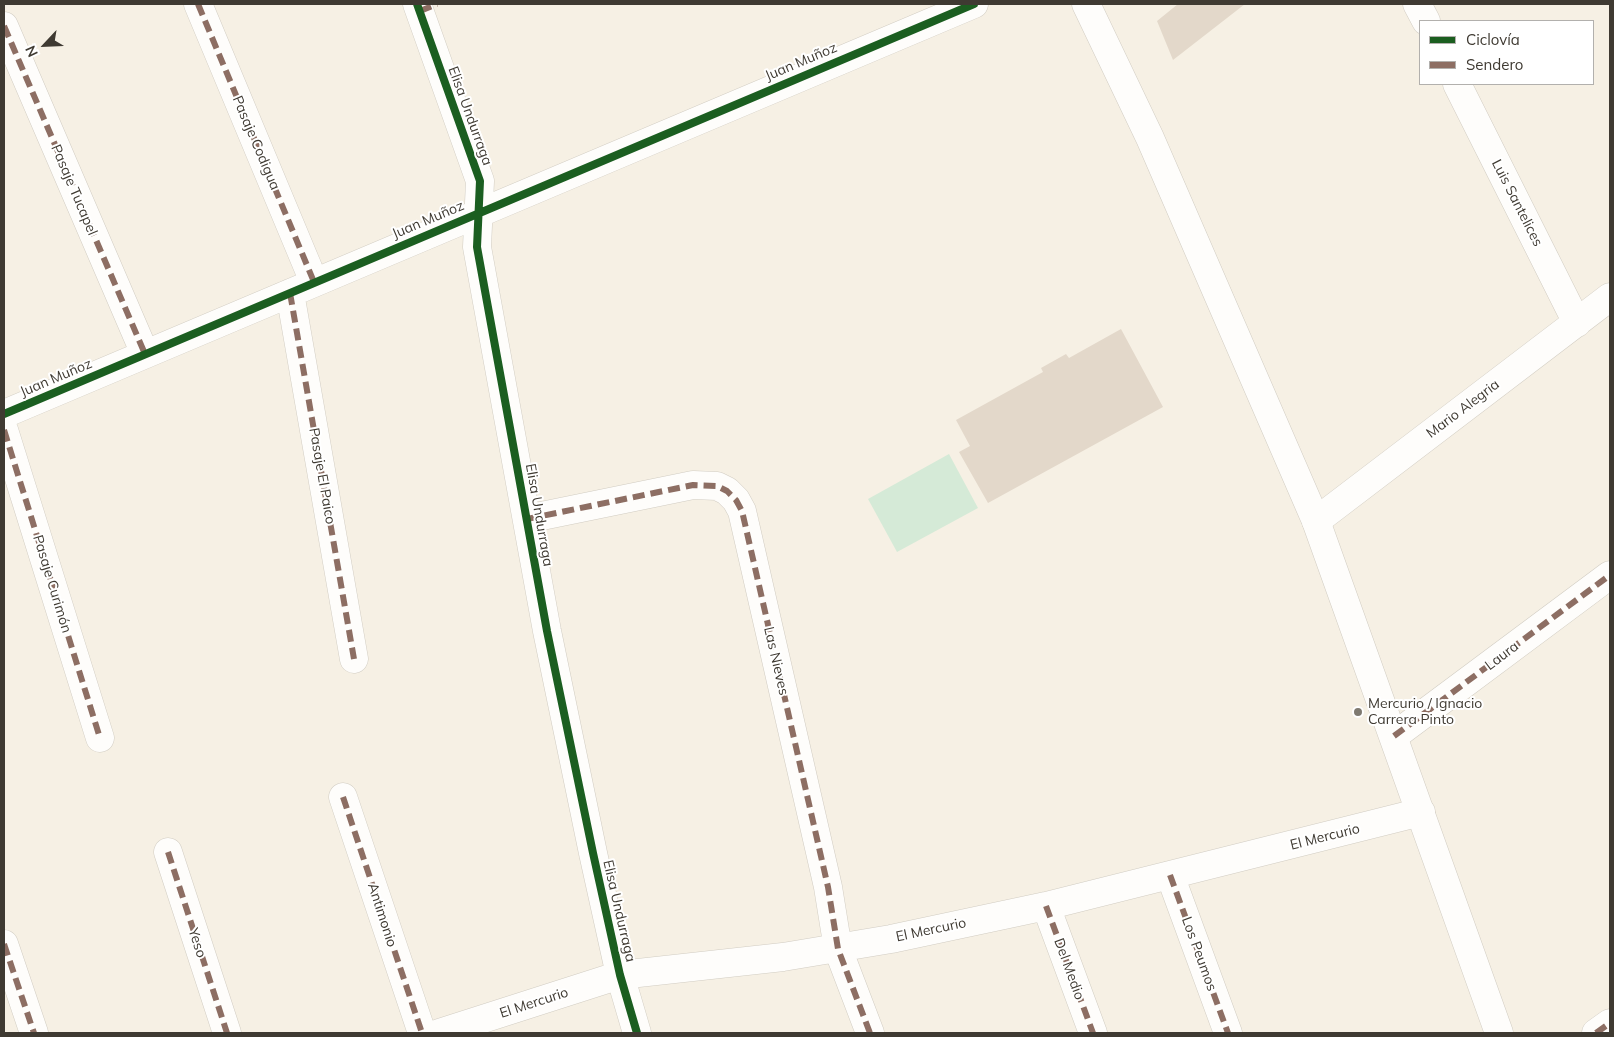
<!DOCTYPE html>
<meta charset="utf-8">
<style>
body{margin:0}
#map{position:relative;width:1614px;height:1037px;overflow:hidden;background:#f6f0e4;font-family:Mulish,sans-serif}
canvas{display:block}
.frame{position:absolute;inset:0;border:5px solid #3f3a32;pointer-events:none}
.legend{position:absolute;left:1419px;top:20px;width:175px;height:65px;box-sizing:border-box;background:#fff;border:1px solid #b2b0ad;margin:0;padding:6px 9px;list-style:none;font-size:15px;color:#3f3a32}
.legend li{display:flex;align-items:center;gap:10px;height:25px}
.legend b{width:25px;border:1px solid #b2b0ad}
.north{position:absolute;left:20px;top:20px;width:50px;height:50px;-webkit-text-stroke:4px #fff;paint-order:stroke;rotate:245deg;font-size:14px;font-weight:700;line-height:20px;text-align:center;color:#3f3a32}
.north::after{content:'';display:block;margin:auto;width:18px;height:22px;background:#3f3a32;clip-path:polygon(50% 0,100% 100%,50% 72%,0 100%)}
</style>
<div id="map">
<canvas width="1614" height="1037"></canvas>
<div class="frame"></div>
<ul class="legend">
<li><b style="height:6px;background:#1b5e20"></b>Ciclovía</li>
<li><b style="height:6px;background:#8d6e63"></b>Sendero</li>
</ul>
<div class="north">N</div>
</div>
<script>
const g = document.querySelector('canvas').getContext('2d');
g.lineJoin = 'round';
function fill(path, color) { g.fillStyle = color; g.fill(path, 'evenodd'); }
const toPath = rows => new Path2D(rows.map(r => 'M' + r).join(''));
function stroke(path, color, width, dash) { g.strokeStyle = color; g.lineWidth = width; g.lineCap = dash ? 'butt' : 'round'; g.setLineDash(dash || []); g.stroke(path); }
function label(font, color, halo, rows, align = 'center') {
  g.font = font + ' Mulish,sans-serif'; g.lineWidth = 4; g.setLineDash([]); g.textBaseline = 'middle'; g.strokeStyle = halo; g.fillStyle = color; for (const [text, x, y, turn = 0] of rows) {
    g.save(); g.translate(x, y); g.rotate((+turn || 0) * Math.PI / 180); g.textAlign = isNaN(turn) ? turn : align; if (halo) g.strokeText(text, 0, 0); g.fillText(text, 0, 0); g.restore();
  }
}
fill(toPath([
 [949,454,978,508,897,552,868,499]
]), '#d5ead7');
fill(toPath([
 [1178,4,1245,4,1173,60,1157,21],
 [1121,329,1163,407,988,503,959,452,970,446,956,420,1043,372,1041,368,1066,354,1069,358]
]), '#e3d8ca');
const street = toPath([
 [198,4,314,282],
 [417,4,480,181,477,247,547,631,593,853,620,975,637,1033],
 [1417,4,1426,21],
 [4,26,145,354],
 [1457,84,1577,323],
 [290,293,354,659],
 [4,414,974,4],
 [4,430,100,738],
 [527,519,693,485,717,486,727,491,736,500,742,511,828,887,838,949,870,1033],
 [1316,521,1610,297],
 [1394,736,1610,575],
 [343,797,422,1033],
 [168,852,227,1033],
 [1170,875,1228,1033],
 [1046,906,1093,1033],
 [4,944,34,1033],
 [439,1033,620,975,783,957,891,939,1046,906,1421,812],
 [1596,1033,1610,1023]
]);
const secondary = toPath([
 [1086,4,1150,138,1316,521,1499,1033]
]);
stroke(street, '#d1ccc2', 29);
stroke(secondary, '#d1ccc2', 29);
stroke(street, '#fefdfb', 28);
stroke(secondary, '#fefdfb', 28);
stroke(toPath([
 [198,4,314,282],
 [420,11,437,4],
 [4,26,145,354],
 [290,293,354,659],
 [4,430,100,738],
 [527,519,693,485,717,486,727,491,736,500,742,511,828,887,838,949,870,1033],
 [1394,736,1610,575],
 [343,797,422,1033],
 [168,852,227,1033],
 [1170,875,1228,1033],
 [1046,906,1093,1033],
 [4,944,34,1033],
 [1596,1033,1610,1023]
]), '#8d6e63', 6, [12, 6]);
stroke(toPath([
 [417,4,480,181,477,247,547,631,593,853,620,975,637,1033],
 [4,414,974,4]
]), '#1b5e20', 8);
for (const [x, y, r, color] of [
 [1358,712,5,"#7f7a70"]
]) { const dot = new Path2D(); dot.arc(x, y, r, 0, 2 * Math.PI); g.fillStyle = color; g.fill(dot); stroke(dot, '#fff', 2); }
label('14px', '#3f3a32', '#fff', [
 ["Juan Muñoz",801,62,-23],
 ["Elisa Undurraga",470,116,70],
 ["Pasaje Codigua",256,143,67],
 ["Pasaje Tucapel",74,190,67],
 ["Luis Santelices",1517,203,63],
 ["Juan Muñoz",428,220,-23],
 ["Juan Muñoz",56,378,-23],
 ["Mario Alegria",1463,409,-37],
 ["Pasaje El Paico",322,476,80],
 ["Elisa Undurraga",539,515,80],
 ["Pasaje Curimón",52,584,73],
 ["Laura",1502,656,-37],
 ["Las Nieves",776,661,77],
 ["El Mercurio",1325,837,-14],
 ["Elisa Undurraga",619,911,77],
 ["Antimonio",382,915,72],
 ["El Mercurio",931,930,-12],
 ["Yeso",197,943,72],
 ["Los Peumos",1199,954,70],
 ["Del Medio",1069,969,70],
 ["El Mercurio",534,1003,-18]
]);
label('14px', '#3f3a32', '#fff', [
 ["Mercurio / Ignacio",1368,704],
 ["Carrera Pinto",1368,720]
], 'left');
</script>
